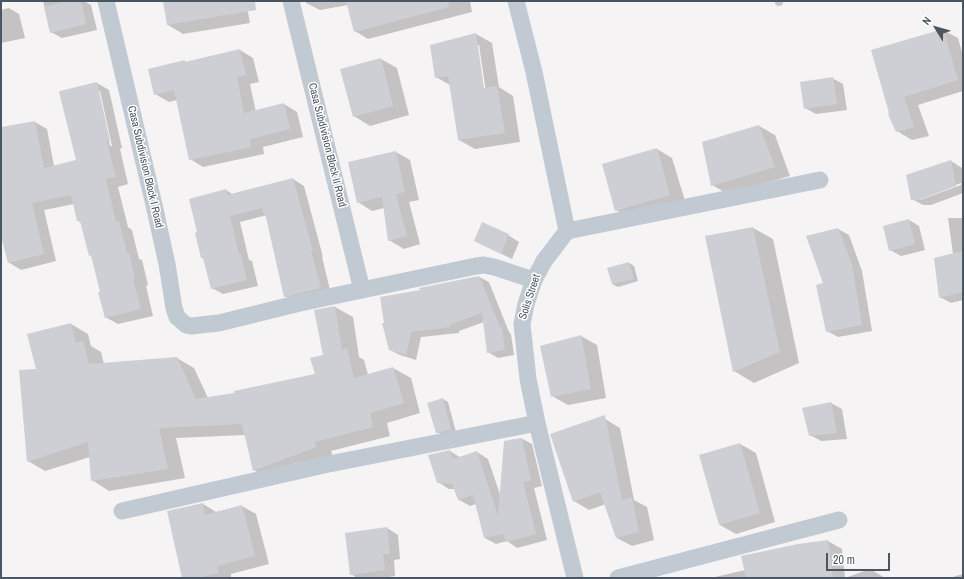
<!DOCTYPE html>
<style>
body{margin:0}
#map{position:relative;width:964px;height:579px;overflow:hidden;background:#f5f3f3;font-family:"Archivo Narrow",sans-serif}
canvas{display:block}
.frame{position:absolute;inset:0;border:2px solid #4a5661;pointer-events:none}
.north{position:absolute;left:916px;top:8px;width:40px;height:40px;-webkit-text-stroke:3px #fff;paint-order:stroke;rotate:307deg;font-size:11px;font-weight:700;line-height:16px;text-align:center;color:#4a5661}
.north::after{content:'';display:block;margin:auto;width:14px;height:18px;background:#4a5661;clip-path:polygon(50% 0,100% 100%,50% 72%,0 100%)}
.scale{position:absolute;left:826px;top:553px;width:64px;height:18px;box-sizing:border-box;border:2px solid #4a5661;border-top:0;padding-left:5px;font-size:12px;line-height:14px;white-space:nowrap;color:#4a5661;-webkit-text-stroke:3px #fff;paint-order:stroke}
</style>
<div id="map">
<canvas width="964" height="579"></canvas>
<div class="frame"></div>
<div class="north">N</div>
<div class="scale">20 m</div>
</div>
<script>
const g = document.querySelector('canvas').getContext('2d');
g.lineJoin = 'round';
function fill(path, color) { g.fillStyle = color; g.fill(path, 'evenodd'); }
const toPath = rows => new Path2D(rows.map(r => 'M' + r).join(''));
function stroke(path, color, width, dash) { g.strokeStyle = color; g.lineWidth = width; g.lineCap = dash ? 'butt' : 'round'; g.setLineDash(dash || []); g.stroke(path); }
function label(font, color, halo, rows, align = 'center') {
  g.font = font + ' "Archivo Narrow",sans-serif'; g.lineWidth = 3; g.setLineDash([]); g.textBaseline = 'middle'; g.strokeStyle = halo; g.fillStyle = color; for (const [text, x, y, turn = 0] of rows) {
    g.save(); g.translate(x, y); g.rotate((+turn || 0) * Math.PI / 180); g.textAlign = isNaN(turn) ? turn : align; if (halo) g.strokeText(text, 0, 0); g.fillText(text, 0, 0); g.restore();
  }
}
fill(toPath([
 [43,1,84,1,91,5,97,30,62,38,51,32],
 [164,1,246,1,250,23,183,34,168,25],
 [306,1,470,1,472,12,368,39,355,31,348,5,320,10,306,3],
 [9,8,19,14,25,38,1,43,1,10],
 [943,30,958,38,963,56,963,91,918,105,929,136,912,140,897,131,889,114],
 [476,34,492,43,499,87,513,96,520,142,475,149,459,140,450,85,436,77],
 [477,45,479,45,486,92,484,93],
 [240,50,253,58,259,82,250,84,256,112,284,104,297,112,303,137,263,147,264,154,203,167,190,159,177,100,169,102,155,94,184,61,187,63],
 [381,59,397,68,409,115,370,126,354,116],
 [832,78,843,84,847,110,816,114,805,108],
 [97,83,109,90,122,148,120,149,128,184,118,187,128,227,132,230,139,259,142,260,148,285,146,286,153,316,118,324,105,317,101,292,92,257,90,255,82,223,78,221,74,204,44,210,56,261,21,270,8,262,1,231,1,128,35,122,47,129,54,166,77,160],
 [98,91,100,91,112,146,110,146],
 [759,126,775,135,790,176,728,194,712,185],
 [657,149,672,158,686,204,632,219,616,210],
 [396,152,410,160,419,200,409,202,420,244,404,249,389,240,384,208,372,211,358,202],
 [951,161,962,168,963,193,931,205,923,205,912,199],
 [961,183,961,185,920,200,920,198],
 [293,179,304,186,323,257,322,257,331,294,296,302,285,296,267,215,240,222,249,260,252,261,258,286,223,294,212,288,205,259,202,258,226,190,232,194],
 [948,218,963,218,963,300,951,303,940,297,953,254],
 [909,220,919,226,925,250,901,256,890,250],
 [753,228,773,239,799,363,754,383,734,371,707,237],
 [838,229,849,235,862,271,872,331,838,337,827,331,824,284,807,236],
 [508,235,519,242,512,259,475,241],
 [629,263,634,266,638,281,618,287,612,284],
 [479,277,489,282,509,332,511,334,514,355,498,358,488,352,484,322,459,331,459,333,421,337,416,360,400,355,390,350,421,291],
 [335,307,353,317,359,357,364,360,368,375,393,368,411,378,420,413,387,423,390,436,331,451,333,457,271,480,254,470,245,435,176,438,185,478,109,491,92,480,90,457,45,471,28,461,37,370,71,324,88,334,91,346,101,352,104,364,177,358,194,368,208,398,236,394,316,375,324,355,316,311],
 [581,336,597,345,606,398,568,405,552,396],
 [443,399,448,402,456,432,443,435,437,432],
 [831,403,842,409,847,439,821,441,810,435],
 [605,419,620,428,634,500,647,507,654,540,632,546,617,538,606,504,589,510,574,501],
 [521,438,532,444,542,486,534,488,547,540,517,548,507,541,496,544,485,538,476,504,470,506,459,500,455,489,449,489,438,482,450,451,461,458,477,452,488,459,501,497,505,442],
 [740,444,756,453,775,522,736,534,720,525,700,455],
 [203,504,216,512,242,506,256,514,269,564,231,574,231,578,183,578],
 [387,528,398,535,400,559,394,560,395,576,383,578,357,578,351,574],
 [828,541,842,549,845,578,870,569,885,578,711,578,745,570],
 [963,574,963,578,949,578]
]), '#0003');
fill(toPath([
 [67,1,81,1,86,24,50,33,44,7],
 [163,1,255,1,256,10,167,25],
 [346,1,448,1,449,7,354,32],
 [943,29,958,80,904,97,914,127,896,132,888,114,889,113,871,50],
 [476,33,484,88,497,86,505,133,458,140,448,76,435,78,430,45],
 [240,49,246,75,237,77,244,113,284,103,290,129,250,139,251,147,189,160,174,90,154,95,148,69,185,60,185,62],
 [381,58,393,106,353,117,340,69],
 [833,77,837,104,804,109,800,82],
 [97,82,110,141,107,142,116,177,106,179,116,222,119,221,127,253,129,252,135,278,133,279,141,309,105,318,98,292,100,292,91,255,89,256,80,221,77,221,71,195,32,203,44,254,8,263,1,236,1,127,35,121,44,168,76,160,59,92,60,91],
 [759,125,775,167,711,186,702,142],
 [657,148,670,195,615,211,602,164],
 [396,151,405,192,396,194,407,236,388,241,382,197,357,203,348,162],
 [951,160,956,186,919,200,911,200,906,175],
 [293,178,313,251,311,251,321,288,284,297,265,213,263,213,262,208,230,216,239,254,241,254,247,280,211,289,203,258,201,258,195,233,197,232,189,199,226,189,227,195],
 [909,219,915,244,889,251,883,226],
 [482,222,509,234,501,254,474,241],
 [753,227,780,352,733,372,705,236],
 [838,228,852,264,862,325,826,332,816,285,823,283,806,236],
 [963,251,963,292,939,298,934,258],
 [629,262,634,279,612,284,607,268],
 [479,276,500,327,502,327,505,350,487,353,482,313,449,325,450,327,411,332,406,355,389,350,382,323,384,323,380,297,420,290,419,288],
 [335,306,342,350,347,348,354,378,393,367,404,403,370,413,373,427,315,442,316,447,253,471,242,424,159,428,168,469,91,481,88,442,27,462,19,370,36,369,27,334,71,323,76,343,83,341,89,364,177,357,196,399,234,393,234,391,315,374,310,358,323,355,314,310],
 [581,335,591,389,551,397,540,346],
 [443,398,451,430,436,433,427,403],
 [831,402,837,433,809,436,802,408],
 [605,415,622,500,632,498,639,532,616,538,600,492,573,502,550,434],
 [514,439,522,439,531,480,523,482,536,534,506,542,503,534,484,538,473,495,458,500,452,484,437,483,428,455,450,450,453,459,477,451,498,516,504,441],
 [740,443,760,513,719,525,699,455],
 [203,503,205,515,242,505,255,556,217,566,219,573,197,578,182,578,167,511],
 [387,527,390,554,383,554,385,570,350,575,345,533],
 [828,540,833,578,746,578,741,556,798,544]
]), '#cdcfd5');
stroke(toPath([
 [779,1,779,2]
]), '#c1cad2', 8);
stroke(toPath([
 [106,1,154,205,167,264,174,308,177,317,186,325,191,326,219,323,300,303,476,266,484,265,494,267,534,280],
 [291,1,362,290],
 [516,1,534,72,567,231,544,261,534,280,526,304,522,324,528,379,537,423,575,578],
 [567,231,820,180],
 [122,511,324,465,537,423],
 [618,578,839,520]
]), '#c1cad2', 17);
label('11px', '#4a5661', '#fff', [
 ["Casa Subdivision Block II Road",327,145,76],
 ["Casa Subdivision Block I Road",145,167,77],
 ["Solis Street",530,297,-72]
]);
</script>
